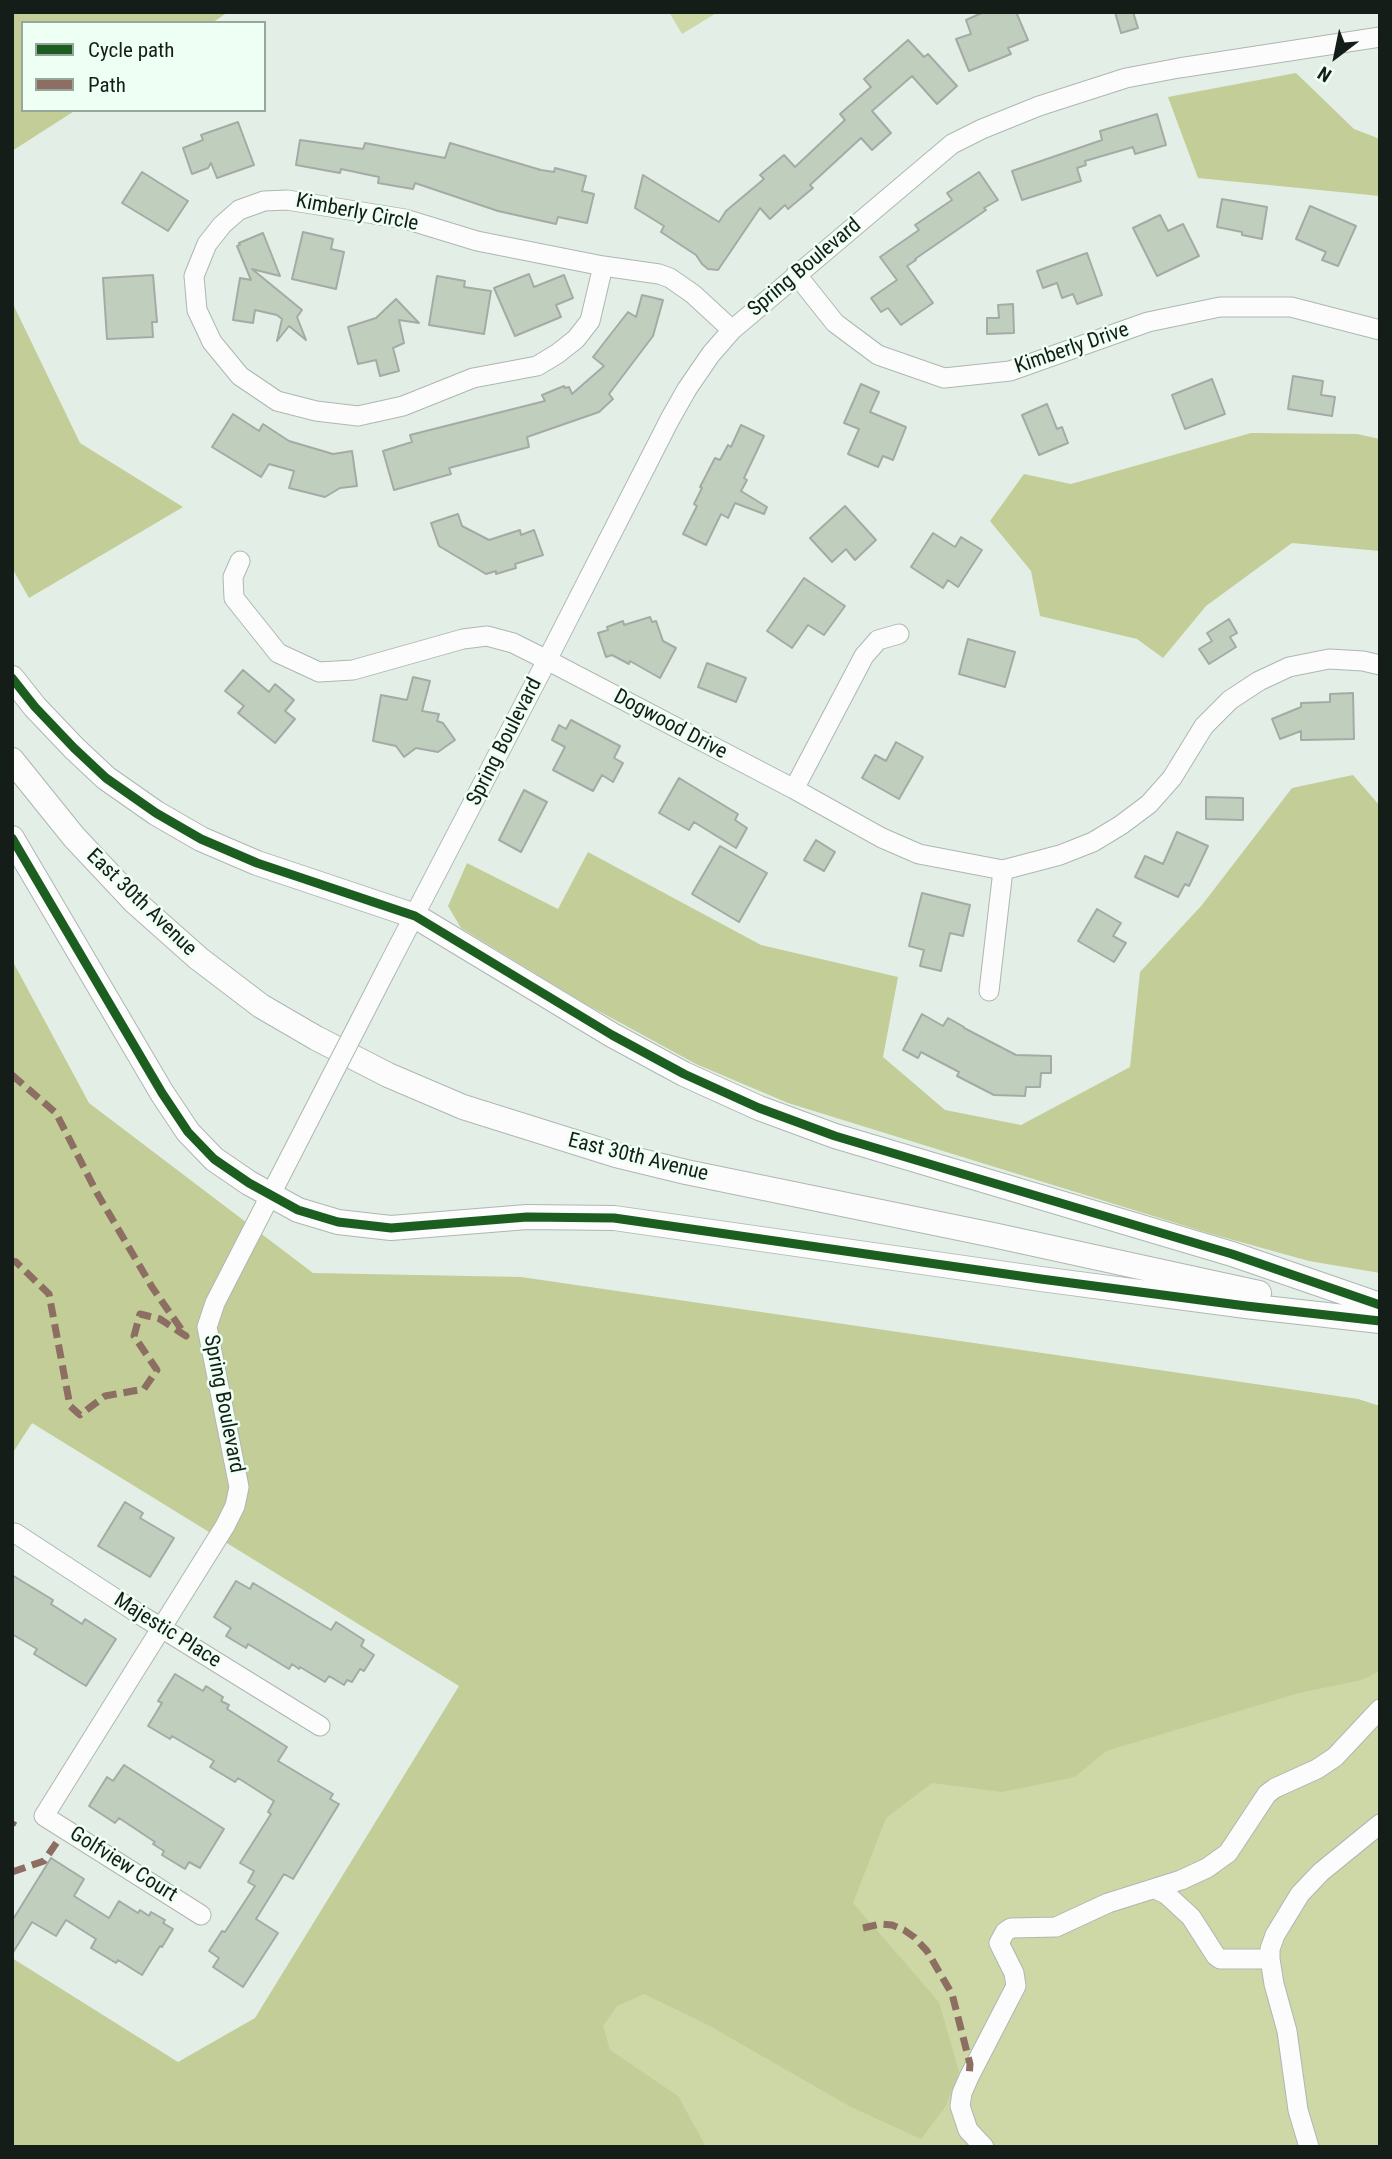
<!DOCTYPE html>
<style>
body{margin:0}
#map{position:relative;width:1392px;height:2159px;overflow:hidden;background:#e3eee7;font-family:"Roboto Condensed",sans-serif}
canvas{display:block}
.frame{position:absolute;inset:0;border:14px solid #151d18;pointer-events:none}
.legend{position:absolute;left:21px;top:21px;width:245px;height:91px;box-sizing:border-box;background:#eefff4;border:2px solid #97a59c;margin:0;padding:9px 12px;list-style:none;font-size:21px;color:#151d18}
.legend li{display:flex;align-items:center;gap:14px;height:35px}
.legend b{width:35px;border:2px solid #97a59c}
.north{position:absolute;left:1301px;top:21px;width:70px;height:70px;-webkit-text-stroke:5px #eefff4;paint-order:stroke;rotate:212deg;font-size:19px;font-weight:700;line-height:28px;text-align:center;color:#151d18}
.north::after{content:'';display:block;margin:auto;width:24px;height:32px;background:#151d18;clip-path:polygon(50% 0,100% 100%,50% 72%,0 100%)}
</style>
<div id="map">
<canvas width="1392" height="2159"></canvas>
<div class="frame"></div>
<ul class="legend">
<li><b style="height:9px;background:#1b5e20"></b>Cycle path</li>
<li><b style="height:9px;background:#8d6e63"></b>Path</li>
</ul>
<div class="north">N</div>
</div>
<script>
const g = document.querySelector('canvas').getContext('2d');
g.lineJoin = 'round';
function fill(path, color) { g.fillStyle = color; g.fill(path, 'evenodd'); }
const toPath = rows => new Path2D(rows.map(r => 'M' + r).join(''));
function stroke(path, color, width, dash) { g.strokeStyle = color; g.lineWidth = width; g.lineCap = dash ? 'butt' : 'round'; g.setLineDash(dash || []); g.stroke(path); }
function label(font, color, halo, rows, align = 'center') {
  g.font = font + ' "Roboto Condensed",sans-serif'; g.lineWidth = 5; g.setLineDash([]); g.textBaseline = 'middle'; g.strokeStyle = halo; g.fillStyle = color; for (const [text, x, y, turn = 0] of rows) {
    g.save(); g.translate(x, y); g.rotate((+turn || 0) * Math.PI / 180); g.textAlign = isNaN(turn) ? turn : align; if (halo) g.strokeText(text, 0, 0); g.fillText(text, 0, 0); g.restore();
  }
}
fill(toPath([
 [669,12,718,12,682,34],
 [1380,1616,1380,2147,573,2147,550,2072,644,1937,926,1756]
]), '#ced8a6');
fill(toPath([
 [12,12,228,12,212,23,23,23,23,110,76,110,12,151],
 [1296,73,1354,129,1380,139,1380,196,1198,178,1168,97],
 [12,302,80,443,183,507,29,598,12,568],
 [1251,433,1357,434,1380,439,1380,551,1292,543,1206,606,1163,658,1137,639,1040,616,1031,571,990,521,1024,474,1071,484],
 [1353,775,1380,806,1380,1273,1309,1261,1208,1233,788,1103,696,1064,584,1003,461,928,448,906,467,863,558,909,588,852,761,945,898,977,883,1057,945,1110,1021,1125,1130,1067,1140,972,1202,905,1292,788],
 [12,960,89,1103,313,1273,521,1277,1358,1399,1380,1406,1380,1671,1362,1680,1299,1693,1106,1751,1075,1777,1002,1792,932,1783,886,1818,853,1903,939,2002,959,2072,946,2106,921,2139,851,2107,708,2025,644,1994,617,2006,603,2026,610,2050,678,2096,706,2147,12,2147,12,1958,178,2062,255,2018,459,1686,32,1423,12,1454]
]), '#c3cd97');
const building = toPath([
 [984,12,1016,12,1028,40,1008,48,1011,54,969,71,956,39,971,34,966,20,984,12],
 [1115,12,1133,12,1138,28,1121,33,1115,12],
 [908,40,924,57,928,54,957,86,937,104,912,76,872,111,891,133,872,150,861,138,810,185,813,188,788,209,785,205,770,219,760,208,718,270,708,269,702,264,696,255,661,232,664,226,635,208,643,175,719,222,726,211,764,179,760,175,784,155,795,167,845,120,840,114,871,87,864,79,908,40],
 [1157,114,1166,145,1135,154,1133,147,1085,161,1086,165,1077,168,1081,181,1022,200,1012,171,1102,140,1100,131,1157,114],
 [238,122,254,165,217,178,211,163,208,168,192,174,183,148,203,140,201,135,238,122],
 [300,140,363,149,365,143,445,158,450,143,541,170,554,172,555,168,586,176,582,191,594,194,587,223,558,217,556,224,498,211,415,183,413,189,378,183,379,177,341,169,340,173,296,165,300,140],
 [142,172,188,201,168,231,122,203,142,172],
 [979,172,998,200,984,208,986,210,915,259,916,260,907,266,933,303,901,325,888,308,881,312,871,298,897,280,880,257,919,230,915,225,952,200,947,193,979,172],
 [1222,199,1267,207,1262,239,1242,235,1242,232,1217,227,1222,199],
 [1310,206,1356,226,1338,266,1322,260,1326,252,1296,239,1310,206],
 [1160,215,1168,231,1183,224,1199,256,1157,276,1133,228,1160,215],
 [303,232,333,239,331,249,344,252,336,289,292,279,303,232],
 [263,233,280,276,252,269,302,310,297,317,306,340,289,326,277,341,282,319,277,315,255,310,253,323,233,320,240,278,251,280,237,246,240,245,239,243,263,233],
 [1087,253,1102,295,1077,304,1073,294,1062,298,1057,283,1043,288,1037,271,1087,253],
 [529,274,534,287,564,275,573,298,556,305,561,317,515,336,494,288,529,274],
 [153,275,157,322,152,322,153,337,107,339,103,278,153,275],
 [437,276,465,281,464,287,491,291,484,334,429,325,437,276],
 [642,295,663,300,653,336,609,394,613,399,599,412,527,437,529,447,449,468,451,474,394,490,383,451,412,442,410,435,545,401,542,395,564,386,565,388,569,387,572,394,604,366,593,357,628,312,636,317,642,295],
 [396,299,419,323,399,320,404,343,393,348,399,371,380,376,376,360,358,364,348,327,376,318,396,299],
 [1013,304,1014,333,987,334,987,318,999,318,998,305,1013,304],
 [1293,376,1323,381,1321,395,1335,397,1332,416,1288,409,1293,376],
 [1212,379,1225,414,1185,429,1172,395,1212,379],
 [861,384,879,392,870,412,906,427,893,460,883,456,878,467,848,454,859,429,844,423,861,384],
 [1047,404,1057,429,1062,427,1068,443,1039,455,1022,415,1047,404],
 [233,414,259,431,263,424,289,441,333,454,352,451,357,486,340,488,325,497,289,488,294,471,269,464,261,477,212,447,233,414],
 [741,425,764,436,744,478,747,480,741,491,767,507,764,514,735,503,728,518,721,514,706,545,683,534,697,506,694,504,702,488,700,487,715,458,720,460,728,445,731,447,741,425],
 [845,506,876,540,855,560,846,549,832,562,810,538,845,506],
 [458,514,462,526,489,540,520,530,521,535,534,530,543,555,515,564,516,568,496,574,496,571,486,574,439,546,431,523,458,514],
 [933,533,955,547,961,537,982,550,958,587,948,580,943,588,911,567,933,533],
 [804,578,845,606,824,635,808,625,792,648,767,631,804,578],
 [650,617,652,622,656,621,663,641,676,648,660,678,630,661,629,664,612,655,606,657,598,633,608,630,607,627,623,621,624,625,650,617],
 [1229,619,1237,633,1230,637,1236,647,1209,664,1199,649,1212,641,1207,633,1229,619],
 [968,639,1015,652,1005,687,959,674,968,639],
 [707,663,746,678,736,702,698,687,707,663],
 [243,670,269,692,275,684,294,700,285,711,295,719,275,743,238,713,244,706,225,691,243,670],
 [413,677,430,681,422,711,439,714,437,721,443,723,455,740,438,752,416,748,404,757,396,746,373,741,381,695,407,700,413,677],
 [1353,693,1354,739,1301,740,1301,731,1280,739,1272,719,1301,707,1301,703,1330,702,1330,694,1353,693],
 [571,720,620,746,614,758,623,763,613,782,602,775,593,791,553,770,565,747,552,740,559,725,566,729,571,720],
 [896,742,923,757,899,799,862,778,875,755,886,761,896,742],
 [679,778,738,814,735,820,747,828,736,848,694,822,689,830,659,813,679,778],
 [524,790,547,802,521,852,499,840,524,790],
 [1206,797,1243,798,1243,820,1206,819,1206,797],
 [1177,832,1208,846,1189,886,1185,884,1178,897,1135,877,1145,856,1163,864,1177,832],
 [816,840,835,852,824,871,804,860,816,840],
 [720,846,767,873,739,922,692,894,720,846],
 [922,893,970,905,963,936,950,933,941,971,920,966,924,950,909,946,922,893],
 [1097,909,1121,923,1113,936,1126,943,1114,962,1078,941,1097,909],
 [922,1014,943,1026,948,1018,964,1027,964,1028,1016,1055,1051,1056,1051,1073,1041,1073,1040,1087,1026,1087,1025,1096,994,1095,957,1076,959,1072,921,1052,918,1058,903,1050,922,1014],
 [125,1502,143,1513,140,1518,174,1538,150,1577,98,1546,125,1502],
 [12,1575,53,1600,51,1604,82,1624,85,1619,116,1639,86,1686,34,1654,37,1649,12,1634,12,1575],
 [236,1581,250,1589,253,1583,331,1630,336,1622,364,1640,361,1646,374,1655,364,1671,360,1669,352,1682,347,1680,344,1685,329,1676,325,1682,300,1667,299,1669,292,1664,289,1669,248,1644,246,1648,226,1636,231,1628,214,1617,236,1581],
 [175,1674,203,1691,206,1686,223,1697,221,1701,229,1705,227,1709,287,1747,278,1761,333,1794,330,1799,339,1804,293,1879,284,1874,256,1919,278,1933,243,1987,213,1967,219,1958,209,1951,222,1931,225,1932,255,1886,248,1882,254,1871,240,1863,271,1814,268,1812,274,1801,238,1778,235,1782,210,1767,214,1761,172,1736,170,1739,148,1726,162,1703,158,1701,175,1674],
 [124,1765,224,1829,200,1868,189,1862,185,1869,162,1855,164,1851,153,1844,155,1842,119,1818,115,1823,89,1806,107,1777,113,1781,124,1765],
 [51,1858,84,1879,74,1896,109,1918,119,1901,138,1913,140,1910,149,1916,151,1912,165,1920,163,1923,173,1929,162,1947,160,1946,142,1975,118,1960,116,1963,91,1948,96,1939,66,1920,56,1936,32,1922,12,1954,12,1921,51,1858]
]);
fill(building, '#c0cfbd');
stroke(building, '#a4aba5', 2);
const minor = toPath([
 [287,200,405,219,477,241,603,266,590,321,576,339,557,354,537,366,473,378,403,406,358,416,316,411,277,401,240,376,212,342,197,310,194,276,207,244,222,225,239,210,264,201,287,200],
 [603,266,659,274,670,278,693,294,732,330],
 [796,274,835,323,878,355,944,378,1010,371,1148,322,1220,307,1291,307,1380,330],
 [240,561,233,577,234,598,278,653,319,672,353,670,463,639,487,636,513,643,547,660,794,789,882,838,919,854,1003,870,1060,855,1093,842,1121,825,1149,804,1172,778,1204,726,1230,700,1259,681,1289,667,1329,659,1363,661,1380,665],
 [794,789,864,656,878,640,899,634],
 [387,968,547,660,670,419,687,389,711,354,732,330,952,144,982,129,1039,106,1126,78,1179,68,1380,37],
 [989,991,1003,870],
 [15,1533,142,1616,320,1726],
 [1155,1889,1166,1894,1191,1917,1216,1956,1220,1959,1270,1959],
 [201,1915,44,1816,225,1526,235,1506,239,1487,207,1327,215,1303,309,1120],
 [984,2147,968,2130,960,2106,962,2093,969,2077,1016,1986,1014,1973,999,1943,1005,1932,1011,1928,1056,1927,1108,1903,1181,1880,1207,1868,1228,1853,1267,1794,1275,1788,1317,1769,1335,1757,1380,1709],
 [1309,2147,1298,2110,1287,2031,1274,1984,1270,1959,1270,1949,1275,1935,1300,1894,1321,1872,1380,1824]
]);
const major = toPath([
 [12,678,35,707,74,748,106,778,156,813,201,839,257,863,415,916,612,1035,684,1074,759,1108,835,1136,1232,1254,1380,1305],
 [12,760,74,837,135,902,198,958,261,1006,316,1038,388,1075,463,1107,616,1155,686,1172,993,1235,1259,1293],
 [12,838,162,1093,188,1132,214,1159,249,1183,298,1210,338,1222,391,1228,527,1217,614,1218,1041,1279,1246,1306,1380,1321]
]);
stroke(minor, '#aeb7b2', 21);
stroke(major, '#aeb7b2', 26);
stroke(minor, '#fbfcfb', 19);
stroke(major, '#fbfcfb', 24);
const minorBridge = toPath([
 [309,1120,387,968]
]);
stroke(minorBridge, '#aeb7b2', 21, []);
stroke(minorBridge, '#fbfcfb', 19);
stroke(toPath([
 [12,1075,56,1113,97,1193,152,1287,186,1336,160,1319,140,1314,134,1336,157,1370,144,1389,105,1396,80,1415,70,1406,49,1294,16,1262,12,1261],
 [12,1825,14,1821],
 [12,1872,44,1861,59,1839],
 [863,1928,880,1924,892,1925,904,1930,914,1937,927,1951,952,1994,970,2064,969,2077]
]), '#8d6e63', 7, [14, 7]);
stroke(toPath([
 [12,678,35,707,74,748,106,778,156,813,201,839,257,863,415,916,612,1035,684,1074,759,1108,835,1136,1232,1254,1380,1305],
 [12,838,162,1093,188,1132,214,1159,249,1183,298,1210,338,1222,391,1228,527,1217,614,1218,1041,1279,1246,1306,1380,1321]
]), '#1b5e20', 9);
label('21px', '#151d18', '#eefff4', [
 ["Kimberly Circle",357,213,11],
 ["Spring Boulevard",805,268,-40],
 ["Kimberly Drive",1072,349,-19],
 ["Dogwood Drive",670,725,28],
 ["Spring Boulevard",505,742,-63],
 ["East 30th Avenue",141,903,44],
 ["East 30th Avenue",638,1158,14],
 ["Spring Boulevard",223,1404,79],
 ["Majestic Place",167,1631,32],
 ["Golfview Court",123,1865,32]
]);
</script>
